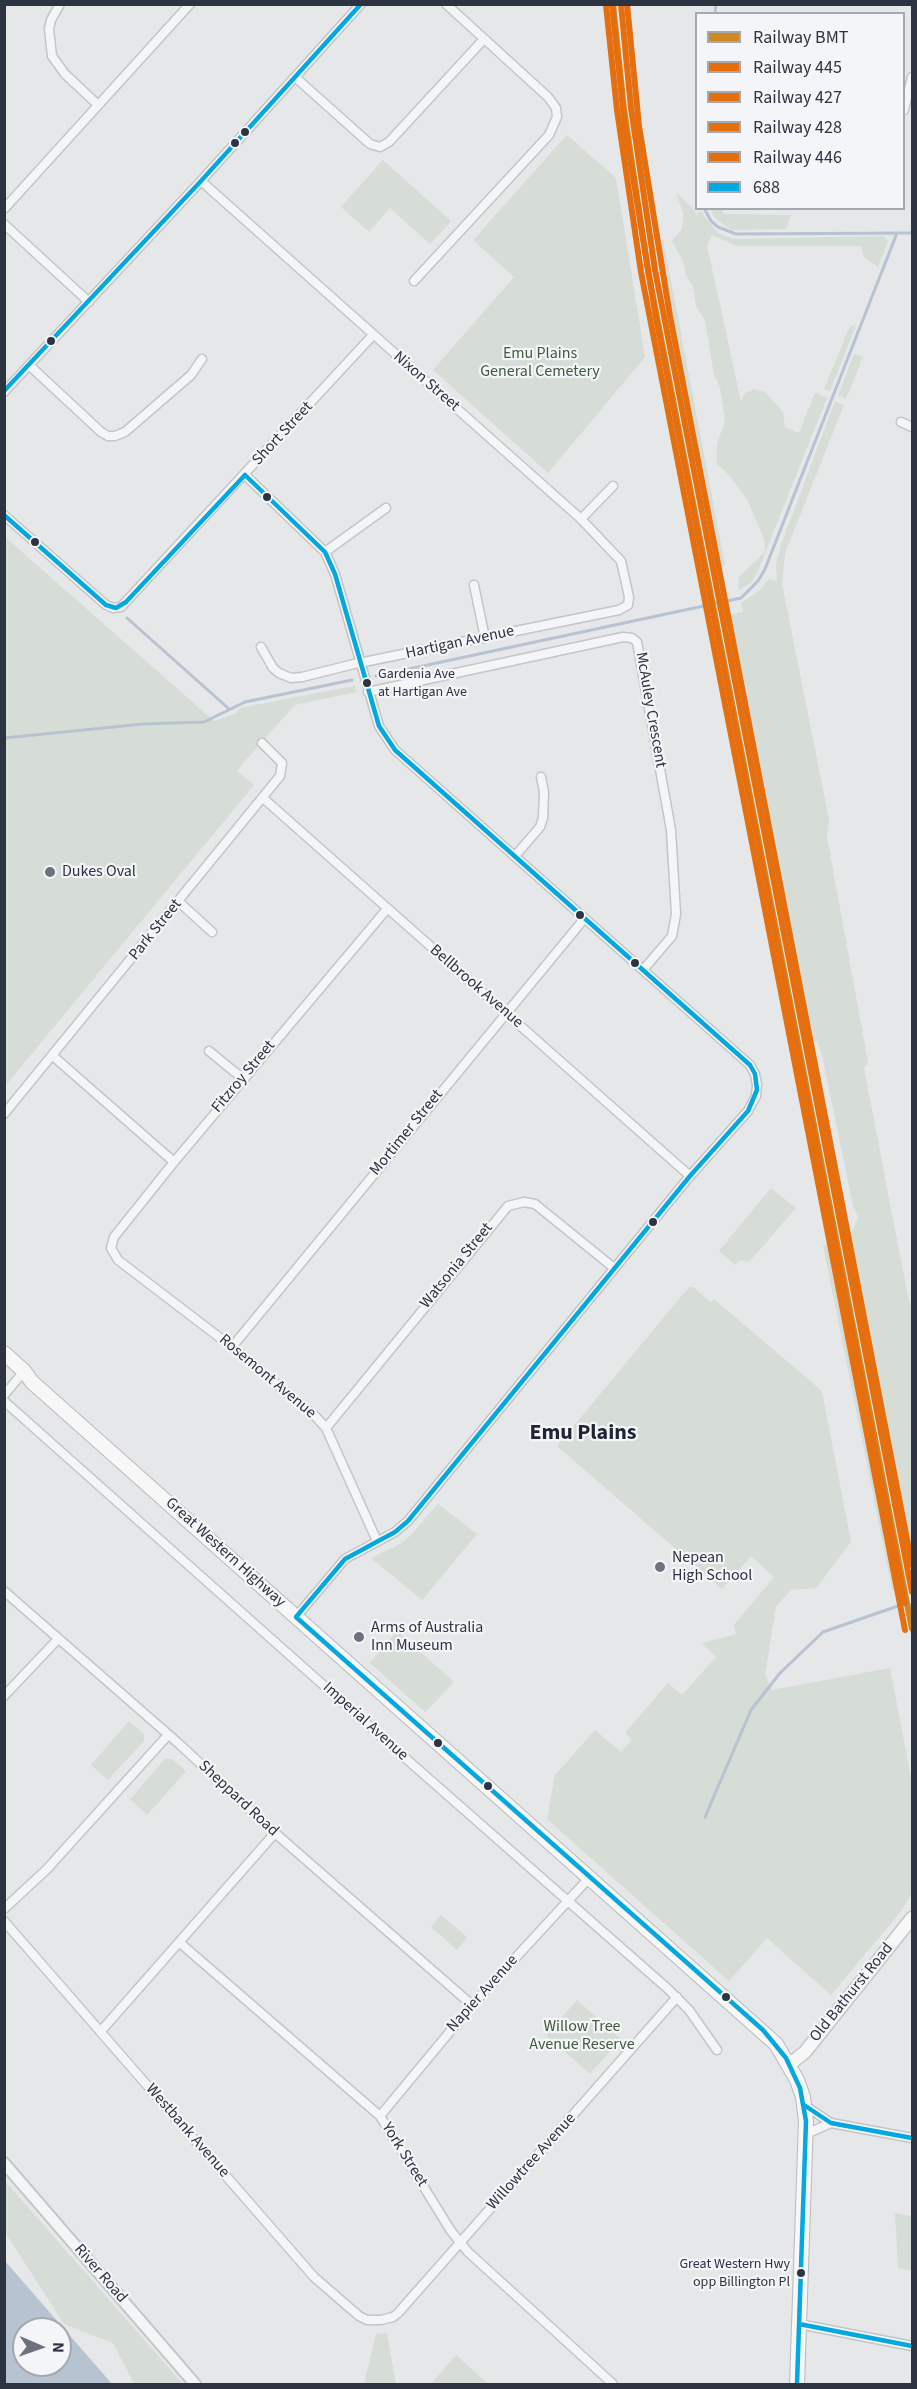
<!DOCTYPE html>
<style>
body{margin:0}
#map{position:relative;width:917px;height:2389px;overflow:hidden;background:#e5e7e9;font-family:"Source Sans 3",sans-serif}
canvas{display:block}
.frame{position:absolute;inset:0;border:6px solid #2d3441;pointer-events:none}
.legend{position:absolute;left:695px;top:12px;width:210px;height:198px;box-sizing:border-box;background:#f4f5f8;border:2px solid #a4a8af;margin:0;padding:8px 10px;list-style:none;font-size:18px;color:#2d3441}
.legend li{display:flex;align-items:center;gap:12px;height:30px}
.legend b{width:30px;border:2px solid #a4a8af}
.north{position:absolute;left:12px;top:2317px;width:60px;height:60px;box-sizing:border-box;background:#f4f5f8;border:2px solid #a4a8af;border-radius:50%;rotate:92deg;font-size:16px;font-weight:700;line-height:24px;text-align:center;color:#2d3441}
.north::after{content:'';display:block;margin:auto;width:21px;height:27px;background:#6d737c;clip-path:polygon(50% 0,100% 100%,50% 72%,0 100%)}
</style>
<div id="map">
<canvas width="917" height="2389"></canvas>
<div class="frame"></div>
<ul class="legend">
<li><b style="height:8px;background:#d08823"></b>Railway BMT</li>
<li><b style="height:8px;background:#e56e0f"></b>Railway 445</li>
<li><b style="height:8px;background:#e56e0f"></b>Railway 427</li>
<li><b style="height:8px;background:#e56e0f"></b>Railway 428</li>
<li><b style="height:8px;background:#e56e0f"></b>Railway 446</li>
<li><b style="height:8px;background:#04a8de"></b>688</li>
</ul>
<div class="north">N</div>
</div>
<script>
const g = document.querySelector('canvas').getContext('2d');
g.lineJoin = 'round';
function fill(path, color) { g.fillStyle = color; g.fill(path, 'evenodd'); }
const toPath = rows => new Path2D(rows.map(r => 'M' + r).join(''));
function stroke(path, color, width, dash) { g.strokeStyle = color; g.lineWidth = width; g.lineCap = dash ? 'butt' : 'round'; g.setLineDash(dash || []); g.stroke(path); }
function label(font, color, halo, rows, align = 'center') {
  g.font = font + ' "Source Sans 3",sans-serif'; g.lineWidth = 4.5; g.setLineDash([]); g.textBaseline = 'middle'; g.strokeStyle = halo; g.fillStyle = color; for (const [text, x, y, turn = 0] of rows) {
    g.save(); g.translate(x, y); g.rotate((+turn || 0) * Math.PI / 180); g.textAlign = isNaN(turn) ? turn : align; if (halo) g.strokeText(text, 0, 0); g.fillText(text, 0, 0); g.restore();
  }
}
fill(toPath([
 [567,135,616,178,645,357,548,473,433,370,514,277,473,240],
 [383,160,451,221,430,244,390,208,369,232,341,207],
 [676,193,693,208,698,217,698,212,701,212,718,233,728,237,736,239,884,236,888,241,878,267,864,257,861,246,737,246,712,235,707,245,741,402,745,393,754,389,765,392,783,412,785,427,799,433,815,393,827,398,757,573,751,583,739,590,738,578,765,552,764,539,747,499,729,475,717,464,717,444,725,421,720,387,714,375,705,320,696,306,693,286,686,276,683,261,672,241,682,229,683,222,683,212],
 [711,209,723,209,723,214,791,215,786,229,731,230,714,217],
 [663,239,725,565,719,569,655,241],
 [856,325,830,391,824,389,850,326],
 [854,354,863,357,846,399,838,395],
 [835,401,844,405,785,553,782,583,829,819,827,837,868,1062,864,1068,909,1302,912,1305,912,1561,849,1233,854,1228,858,1217,853,1206,822,1055,817,1041,812,1043,750,737,728,615,743,612,741,603,760,590,769,579,777,581,776,565,782,542],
 [5,537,214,721,237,713,240,708,342,688,352,687,354,685,356,692,295,705,251,754,237,771,254,785,5,1086],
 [771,1188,796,1208,749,1262,739,1260,735,1265,719,1251],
 [823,1245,833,1245,900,1588,896,1592,892,1589],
 [689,1287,693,1287,711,1302,714,1299,822,1391,851,1542,816,1588,790,1590,776,1607,765,1675,772,1690,890,1668,912,1783,912,1892,902,1910,831,1995,767,1938,729,1981,547,1819,555,1775,595,1730,621,1752,632,1740,625,1733,668,1683,682,1695,716,1657,702,1643,736,1634,734,1625,774,1577,751,1556,722,1589,557,1446],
 [438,1504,477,1534,422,1600,371,1558,400,1544,409,1537],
 [397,1631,454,1682,425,1712,370,1663],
 [129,1721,144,1734,144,1741,108,1780,91,1765],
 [165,1759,172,1759,186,1771,147,1815,130,1799],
 [441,1915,467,1937,457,1950,431,1927],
 [577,2000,621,2039,590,2074,546,2035],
 [4,2182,5,2181,183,2384,134,2384,113,2343,64,2324,5,2232],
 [895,2213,912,2216,912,2271,898,2268],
 [387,2333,396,2384,364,2384,376,2334],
 [456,2355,488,2384,431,2384]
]), '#d6dcd6');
fill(toPath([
 [4,2261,5,2261,112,2384,5,2384],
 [24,2329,60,2329,60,2365,24,2365]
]), '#b7c3d0');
stroke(toPath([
 [715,14,716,4],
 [704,208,711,221,718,227,736,234,912,233],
 [127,618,228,708],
 [376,676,741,598,758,581,765,569,897,233],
 [4,738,143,724,204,722,245,702,352,680],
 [705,1817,751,1710,780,1673,823,1632,898,1606,912,1605]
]), '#b7c3d0', 3);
const minor = toPath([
 [60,4,51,20,49,29,52,56,65,74,98,105],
 [295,77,370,144,380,147,389,142,484,39],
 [904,110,912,77],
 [201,181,581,519,621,561,629,597,628,605,619,610,354,664,302,677,291,678,279,673,273,668,261,647],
 [4,209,190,4],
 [4,224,89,302],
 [414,281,549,135,557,117,556,108,548,97,446,4],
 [29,365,101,432,108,436,115,436,125,432,191,375,202,359],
 [4,392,201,181,361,4],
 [901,422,912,427],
 [245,475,325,552,335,574,379,726,395,750,750,1065,755,1074,757,1085,756,1096,748,1111,690,1176,408,1521,395,1532,345,1559,296,1617],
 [4,515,106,605,113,608,121,607,373,335],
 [581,519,613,486],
 [325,552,386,508],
 [474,585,485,638],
 [368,692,623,637,632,638,637,642,671,830,676,914,672,936,643,970],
 [263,798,690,1176],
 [515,856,540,827,543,818,544,792,541,777],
 [179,902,212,932],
 [209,1051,242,1078],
 [53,1056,174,1162],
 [4,1114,280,776,282,763,262,743],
 [232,1347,584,919],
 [4,1395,20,1376],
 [4,1401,403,1756,668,1989,689,2010,717,2050],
 [326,1428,508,1206,524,1202,535,1204,614,1268],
 [377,1541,326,1428,316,1417,232,1347,118,1260,111,1248,114,1237,174,1162,387,909],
 [4,1591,177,1742,275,1833,472,2005],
 [4,1696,58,1639],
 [4,1909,47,1869,168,1735],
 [4,1921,314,2277,359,2316,367,2320,381,2320,393,2317,398,2313,677,1997],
 [179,1942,380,2116,451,2231,468,2252,613,2384],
 [101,2031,275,1833],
 [804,2105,831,2123,912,2138],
 [380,2116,472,2005,590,1877],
 [806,2134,831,2123],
 [799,2324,912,2346]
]);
const tertiary = toPath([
 [4,2163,195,2384]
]);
const secondary = toPath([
 [790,2064,805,2052,912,1918]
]);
const trunk = toPath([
 [4,1353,24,1371,32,1382,776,2044,797,2080,803,2097,806,2121,797,2384]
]);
stroke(minor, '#c3c5c7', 11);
stroke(tertiary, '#c3c5c7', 14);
stroke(secondary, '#c3c5c7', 15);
stroke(trunk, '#b8babd', 16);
stroke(minor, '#f4f5f6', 8);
stroke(tertiary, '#f4f5f6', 10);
stroke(secondary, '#f7f7f8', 12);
stroke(trunk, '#f7f7f8', 14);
stroke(toPath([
 [4,391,201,181,361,4],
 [4,515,106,605,116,608,126,602,245,475,325,552,335,574,379,726,395,750,750,1065,755,1074,757,1090,748,1111,690,1176,408,1521,395,1532,345,1559,296,1617,763,2030,786,2058,800,2088,806,2121,797,2384],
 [804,2105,831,2123,912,2138],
 [799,2324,912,2346]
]), '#04a8de', 4.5);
stroke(toPath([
 [613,4,624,109,648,271,912,1629]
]), '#d08823', 6);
stroke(toPath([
 [606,5,617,110,641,272,905,1630]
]), '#e56e0f', 6);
stroke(toPath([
 [621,4,631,108,655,270,912,1592]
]), '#e56e0f', 6);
stroke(toPath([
 [612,5,625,128,656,318,905,1603]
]), '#e56e0f', 6);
stroke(toPath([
 [627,4,639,126,670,316,912,1565]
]), '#e56e0f', 6);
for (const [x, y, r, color] of [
 [245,132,5,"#2d3441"],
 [235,143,5,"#2d3441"],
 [51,341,5,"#2d3441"],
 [267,497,5,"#2d3441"],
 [35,542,5,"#2d3441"],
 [367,683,5,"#2d3441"],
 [50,872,6,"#6d737c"],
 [580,915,5,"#2d3441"],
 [635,963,5,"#2d3441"],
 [653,1222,5,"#2d3441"],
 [660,1567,6,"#6d737c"],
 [359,1637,6,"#6d737c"],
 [438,1743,5,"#2d3441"],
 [488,1786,5,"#2d3441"],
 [726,1997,5,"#2d3441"],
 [801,2273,5,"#2d3441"]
]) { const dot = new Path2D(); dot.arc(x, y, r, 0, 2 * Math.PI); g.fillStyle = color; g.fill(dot); stroke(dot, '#f4f5f8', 2); }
label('14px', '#2d3441', '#f4f5f8', [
 ["Gardenia Ave",378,675],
 ["at Hartigan Ave",378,693],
 ["Great Western Hwy",790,2265,"right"],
 ["opp Billington Pl",790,2283,"right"]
], 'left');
label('16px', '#415b3c', '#f4f5f8', [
 ["Emu Plains",540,354],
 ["General Cemetery",540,372],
 ["Willow Tree",582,2027],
 ["Avenue Reserve",582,2045]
]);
label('16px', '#2d3441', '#f4f5f8', [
 ["Nixon Street",426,382,41],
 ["Short Street",283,434,-47],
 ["Hartigan Avenue",460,643,-12],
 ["McAuley Crescent",650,710,80],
 ["Park Street",156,930,-51],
 ["Bellbrook Avenue",476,987,41],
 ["Fitzroy Street",244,1077,-50],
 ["Mortimer Street",407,1133,-51],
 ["Watsonia Street",457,1266,-51],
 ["Rosemont Avenue",267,1377,40],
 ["Great Western Highway",225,1553,42],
 ["Imperial Avenue",365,1722,42],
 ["Sheppard Road",238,1799,43],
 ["Old Bathurst Road",852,1993,-51],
 ["Napier Avenue",483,1994,-48],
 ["Westbank Avenue",187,2131,49],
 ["York Street",404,2155,58],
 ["Willowtree Avenue",532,2162,-48],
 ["River Road",100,2274,49]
]);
label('16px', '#2d3441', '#f4f5f8', [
 ["Dukes Oval",62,872],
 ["Nepean",672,1558],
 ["High School",672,1576],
 ["Arms of Australia",371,1628],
 ["Inn Museum",371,1646]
], 'left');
label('bold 22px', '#1f2532', '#f4f5f8', [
 ["Emu Plains",583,1434]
]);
</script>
